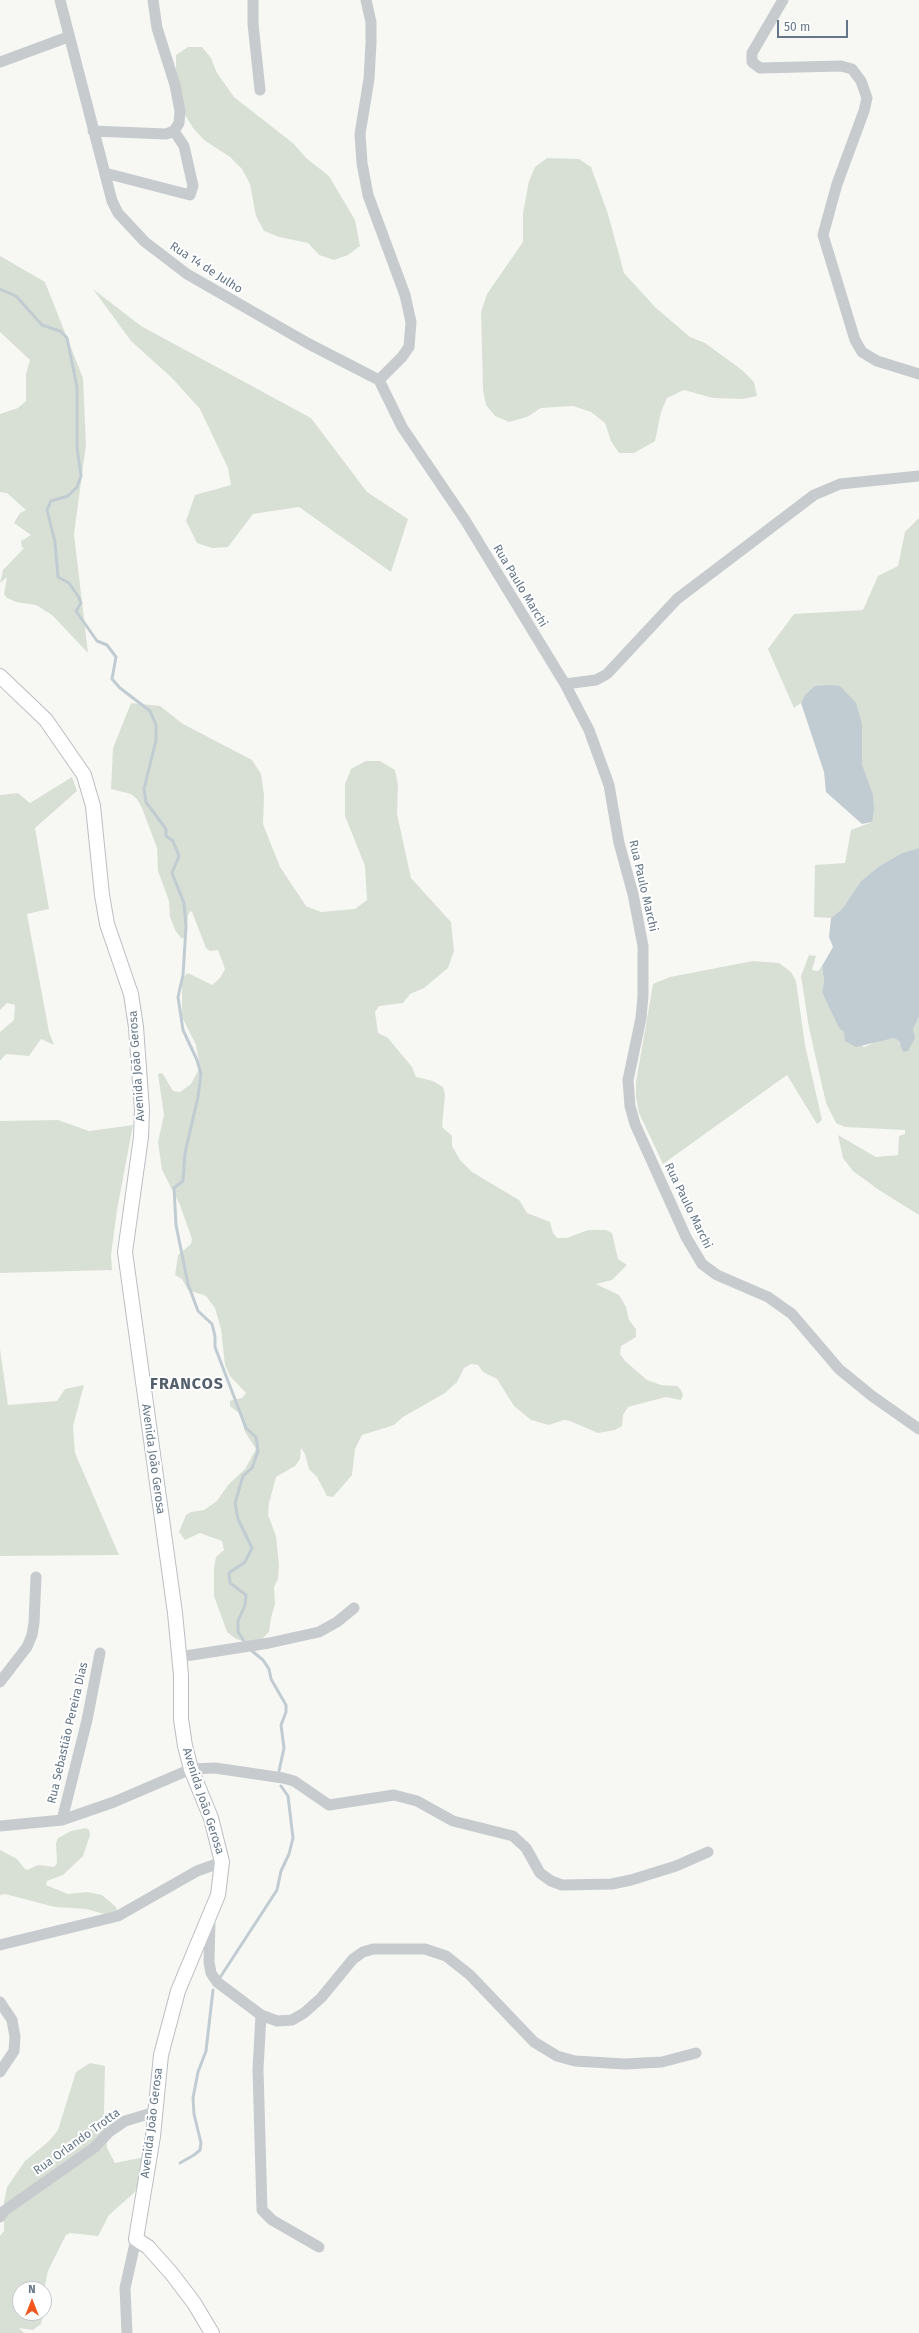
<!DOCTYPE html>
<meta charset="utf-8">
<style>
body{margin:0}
#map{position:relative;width:919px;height:2333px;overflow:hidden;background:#f7f8f4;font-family:"Fira Sans",sans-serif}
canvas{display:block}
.north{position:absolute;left:12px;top:2281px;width:40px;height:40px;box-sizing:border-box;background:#fff;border:1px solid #c1c8cf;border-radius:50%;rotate:0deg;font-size:11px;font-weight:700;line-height:16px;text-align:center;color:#647687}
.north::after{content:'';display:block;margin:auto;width:14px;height:18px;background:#f0551c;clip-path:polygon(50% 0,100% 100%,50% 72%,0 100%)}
.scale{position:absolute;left:777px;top:20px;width:71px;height:18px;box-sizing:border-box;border:2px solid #647687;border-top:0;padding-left:5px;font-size:12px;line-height:14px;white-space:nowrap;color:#647687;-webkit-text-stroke:3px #fff;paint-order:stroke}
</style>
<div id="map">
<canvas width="919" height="2333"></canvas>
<div class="north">N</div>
<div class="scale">50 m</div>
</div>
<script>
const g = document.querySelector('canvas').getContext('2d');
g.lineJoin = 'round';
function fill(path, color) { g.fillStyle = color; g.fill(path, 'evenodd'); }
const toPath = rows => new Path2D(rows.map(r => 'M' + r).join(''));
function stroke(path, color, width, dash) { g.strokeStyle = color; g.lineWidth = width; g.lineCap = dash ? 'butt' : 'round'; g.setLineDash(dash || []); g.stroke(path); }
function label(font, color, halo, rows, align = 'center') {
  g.font = font + ' "Fira Sans",sans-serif'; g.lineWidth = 4; g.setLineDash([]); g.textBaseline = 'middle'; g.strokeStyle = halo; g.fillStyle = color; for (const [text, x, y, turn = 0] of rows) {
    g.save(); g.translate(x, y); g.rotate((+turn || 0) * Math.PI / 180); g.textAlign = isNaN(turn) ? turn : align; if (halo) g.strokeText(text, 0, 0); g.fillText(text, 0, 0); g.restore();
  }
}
fill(toPath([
 [188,47,202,47,211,58,217,73,234,97,294,144,306,158,329,176,355,220,360,246,348,255,334,260,319,255,308,243,279,237,264,231,256,216,250,184,242,169,230,157,204,140,193,128,184,113,176,84,176,55],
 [547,158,579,159,591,167,608,214,624,273,656,308,690,337,705,343,742,370,754,382,757,396,742,399,713,398,684,390,667,398,661,412,655,441,634,453,619,453,611,441,605,423,591,412,573,406,541,408,527,417,509,422,495,416,486,405,483,390,481,312,487,294,523,242,523,213,529,181,535,167],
 [0,256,45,282,83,378,86,445,74,534,88,653,52,615,36,605,16,602,7,598,4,594,7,577,0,583,3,570,25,547,22,548,21,541,31,535,14,523,20,513,26,510,7,493,0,492,0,414,18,408,26,401,26,374,30,360,0,332],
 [93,289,141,326,311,418,367,492,408,519,391,572,299,507,253,514,228,547,212,548,197,543,186,521,195,495,231,485,228,468,200,409,172,378,131,341],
 [919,518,919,848,902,853,878,867,861,881,842,909,831,918,814,917,815,865,845,863,851,830,872,822,872,795,862,764,862,724,808,693,801,703,794,708,768,649,794,614,863,610,878,576,898,566,905,532],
 [131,703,160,706,183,724,252,760,261,774,264,795,263,824,280,867,306,906,321,912,355,909,367,900,365,866,345,816,345,784,351,769,366,761,380,761,395,770,398,785,397,814,411,878,451,922,454,951,448,968,424,988,410,994,403,1003,379,1006,375,1012,378,1033,388,1038,412,1067,416,1077,433,1081,443,1087,445,1095,442,1127,452,1136,452,1146,460,1160,472,1172,519,1200,527,1213,550,1222,553,1233,557,1238,567,1238,588,1230,606,1230,612,1233,618,1259,627,1265,612,1280,596,1284,619,1295,626,1307,629,1320,636,1329,636,1337,621,1346,620,1354,625,1361,647,1380,661,1385,677,1386,681,1390,683,1395,681,1400,666,1397,628,1407,623,1415,622,1426,615,1430,598,1433,570,1421,564,1420,549,1425,531,1420,514,1406,497,1379,483,1372,478,1365,471,1364,464,1368,457,1382,445,1393,403,1417,394,1425,362,1435,355,1449,352,1475,333,1497,327,1496,317,1477,309,1469,305,1454,301,1448,300,1459,295,1466,276,1477,269,1503,268,1515,276,1536,279,1565,278,1579,274,1587,275,1604,271,1618,269,1632,262,1639,246,1642,236,1639,227,1632,214,1596,214,1568,216,1557,224,1550,222,1541,200,1533,185,1540,179,1532,186,1515,191,1512,204,1510,217,1501,228,1485,245,1469,256,1449,245,1432,240,1414,230,1406,230,1401,242,1398,246,1393,230,1376,225,1365,221,1329,215,1308,206,1296,188,1290,182,1279,175,1275,178,1255,191,1244,192,1239,180,1205,162,1170,158,1142,164,1115,158,1074,160,1073,163,1074,173,1091,180,1092,191,1084,200,1067,196,1045,182,1017,182,978,188,973,212,985,220,978,225,969,218,950,210,951,206,948,192,912,190,911,188,915,186,939,181,938,175,930,170,917,169,901,158,871,157,848,142,808,137,799,131,794,111,789,113,748],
 [72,777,77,791,35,828,49,909,27,914,49,1032,54,1045,41,1039,29,1056,6,1054,0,1061,0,1032,14,1020,15,1005,7,1003,0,1010,0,795,18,793,30,803],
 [809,955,816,956,812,970,818,971,822,966,824,981,822,992,844,1032,864,1047,880,1040,894,1038,899,1041,900,1045,913,1029,919,1017,919,1215,879,1190,853,1171,843,1158,838,1135,876,1157,898,1155,899,1136,905,1134,905,1130,845,1127,836,1123,826,1103,809,1028,801,976],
 [753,961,779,963,791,972,796,981,805,1045,822,1120,817,1124,787,1075,663,1164,639,1113,636,1097,636,1082,653,984,670,977],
 [58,1120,89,1131,133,1125,117,1210,111,1255,112,1270,0,1273,0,1121],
 [0,1349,8,1405,57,1401,65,1389,84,1385,73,1426,75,1453,119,1555,0,1556],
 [86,1828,89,1830,90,1835,83,1856,63,1875,47,1881,46,1885,68,1894,87,1892,102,1895,116,1907,117,1911,108,1915,86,1909,55,1907,5,1894,0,1895,0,1850,17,1859,24,1868,27,1870,38,1865,54,1867,57,1863,56,1843,58,1838,71,1831],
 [90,2063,105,2066,104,2113,107,2148,115,2163,140,2158,145,2160,146,2166,135,2192,109,2215,98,2236,70,2233,66,2235,48,2271,45,2285,47,2304,44,2312,44,2289,20,2289,20,2313,44,2313,41,2324,33,2330,19,2328,24,2333,0,2333,0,2236,4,2231,4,2202,7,2187,25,2161,49,2141,58,2130,76,2072]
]), '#d8e0d5');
fill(toPath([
 [830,685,840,686,856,703,862,724,862,764,873,795,874,810,872,822,862,824,826,792,824,772,801,703,805,695,815,686],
 [919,848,919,1017,913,1029,915,1038,908,1051,903,1052,899,1041,894,1038,856,1047,845,1041,844,1032,839,1028,822,992,824,981,822,966,833,947,829,937,831,918,842,909,861,881,878,867,902,853]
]), '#c1ccd2');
stroke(toPath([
 [0,289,16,296,42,325,60,331,67,338,77,387,77,447,81,476,77,487,68,496,51,501,47,510,55,542,58,577,69,583,78,596,81,603,76,611,97,641,107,645,116,657,112,679,120,688,150,711,156,725,156,740,144,789,146,802,166,829,166,836,173,841,179,856,172,873,184,903,186,927,183,975,178,997,183,1030,197,1060,201,1074,198,1097,185,1153,183,1181,174,1188,176,1225,188,1284,198,1311,212,1324,215,1336,215,1347,246,1428,256,1437,258,1451,252,1468,243,1476,235,1503,238,1519,252,1548,245,1562,229,1573,230,1583,246,1595,245,1605,238,1621,238,1632,244,1641],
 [252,1651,263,1660,269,1669,271,1679,286,1705,286,1712,281,1725,284,1748,279,1771],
 [219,1979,277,1890,281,1871,289,1854,293,1838,288,1796,281,1786],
 [180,2163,194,2155,200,2150,201,2143,194,2114,193,2098,198,2072,206,2051,213,1990]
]), '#c1ccd2', 3);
const major = toPath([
 [0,676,46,720,84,775,93,806,102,895,107,924,131,994,136,1027,142,1110,141,1137,125,1252,175,1613,181,1675,181,1719,185,1746,191,1769,211,1818,222,1862,218,1895,178,1991,161,2055,153,2136,136,2239,148,2247,172,2274,194,2303,212,2333]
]);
stroke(major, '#babec2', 16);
stroke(toPath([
 [60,0,112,201,118,213,145,242,187,274,309,344,379,380,402,427,465,520,565,684,589,730,609,785,619,843,633,894,643,946,643,996,641,1018,628,1080,630,1106,635,1124,686,1237,702,1264,717,1275,768,1297,792,1314,839,1369,872,1396,919,1429],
 [253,0,253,24,260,90],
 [366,0,371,22,371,43,369,79,360,134,362,163,368,195,405,295,411,322,409,347,402,357,379,380],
 [783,0,752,53,752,62,760,68,841,66,852,69,861,81,867,98,864,111,837,184,823,235,855,340,862,352,877,361,919,374],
 [0,62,68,37],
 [93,131,166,134,174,131,179,123,180,111,175,85,157,28,153,0],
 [105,173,190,195,193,186,184,146,174,131],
 [565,684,596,680,607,674,677,599,814,495,840,484,919,476],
 [179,1657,269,1643,319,1632,337,1622,354,1608],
 [0,1682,27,1647,32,1635,34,1623,36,1577],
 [62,1820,87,1720,100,1653],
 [0,1826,62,1820,114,1802,191,1769,215,1768,283,1778,294,1781,329,1805,394,1795,417,1801,453,1821,513,1836,526,1848,540,1873,551,1881,562,1885,612,1884,631,1880,676,1866,708,1852],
 [210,1919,209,1962,211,1973,217,1982,261,2015,277,2021,292,2020,304,2013,321,1998,353,1959,363,1952,373,1949,425,1949,446,1956,470,1975,534,2042,557,2056,575,2061,625,2064,662,2062,696,2053],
 [0,1945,118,1916,197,1871,222,1862],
 [0,2002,12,2020,15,2037,14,2051,0,2072],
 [261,2015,258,2069,262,2210,272,2220,319,2247],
 [0,2217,4,2211,95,2147,109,2132,125,2121,155,2112],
 [127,2333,125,2288,136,2239]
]), '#c7cbce', 11);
stroke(major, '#fff', 14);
label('12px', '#647687', '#fff', [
 ["Rua 14 de Julho",206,268,33],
 ["Rua Paulo Marchi",520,586,59],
 ["Rua Paulo Marchi",643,886,77],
 ["Avenida João Gerosa",137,1066,-94],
 ["Rua Paulo Marchi",688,1206,64],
 ["Avenida João Gerosa",153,1459,82],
 ["Rua Sebastião Pereira Dias",68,1733,-77],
 ["Avenida João Gerosa",203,1801,72],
 ["Avenida João Gerosa",152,2123,-83],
 ["Rua Orlando Trotta",77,2142,-36]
]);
g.letterSpacing = '1px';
label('bold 16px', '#53606c', '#fff', [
 ["FRANCOS",187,1385]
]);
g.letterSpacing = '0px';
</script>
